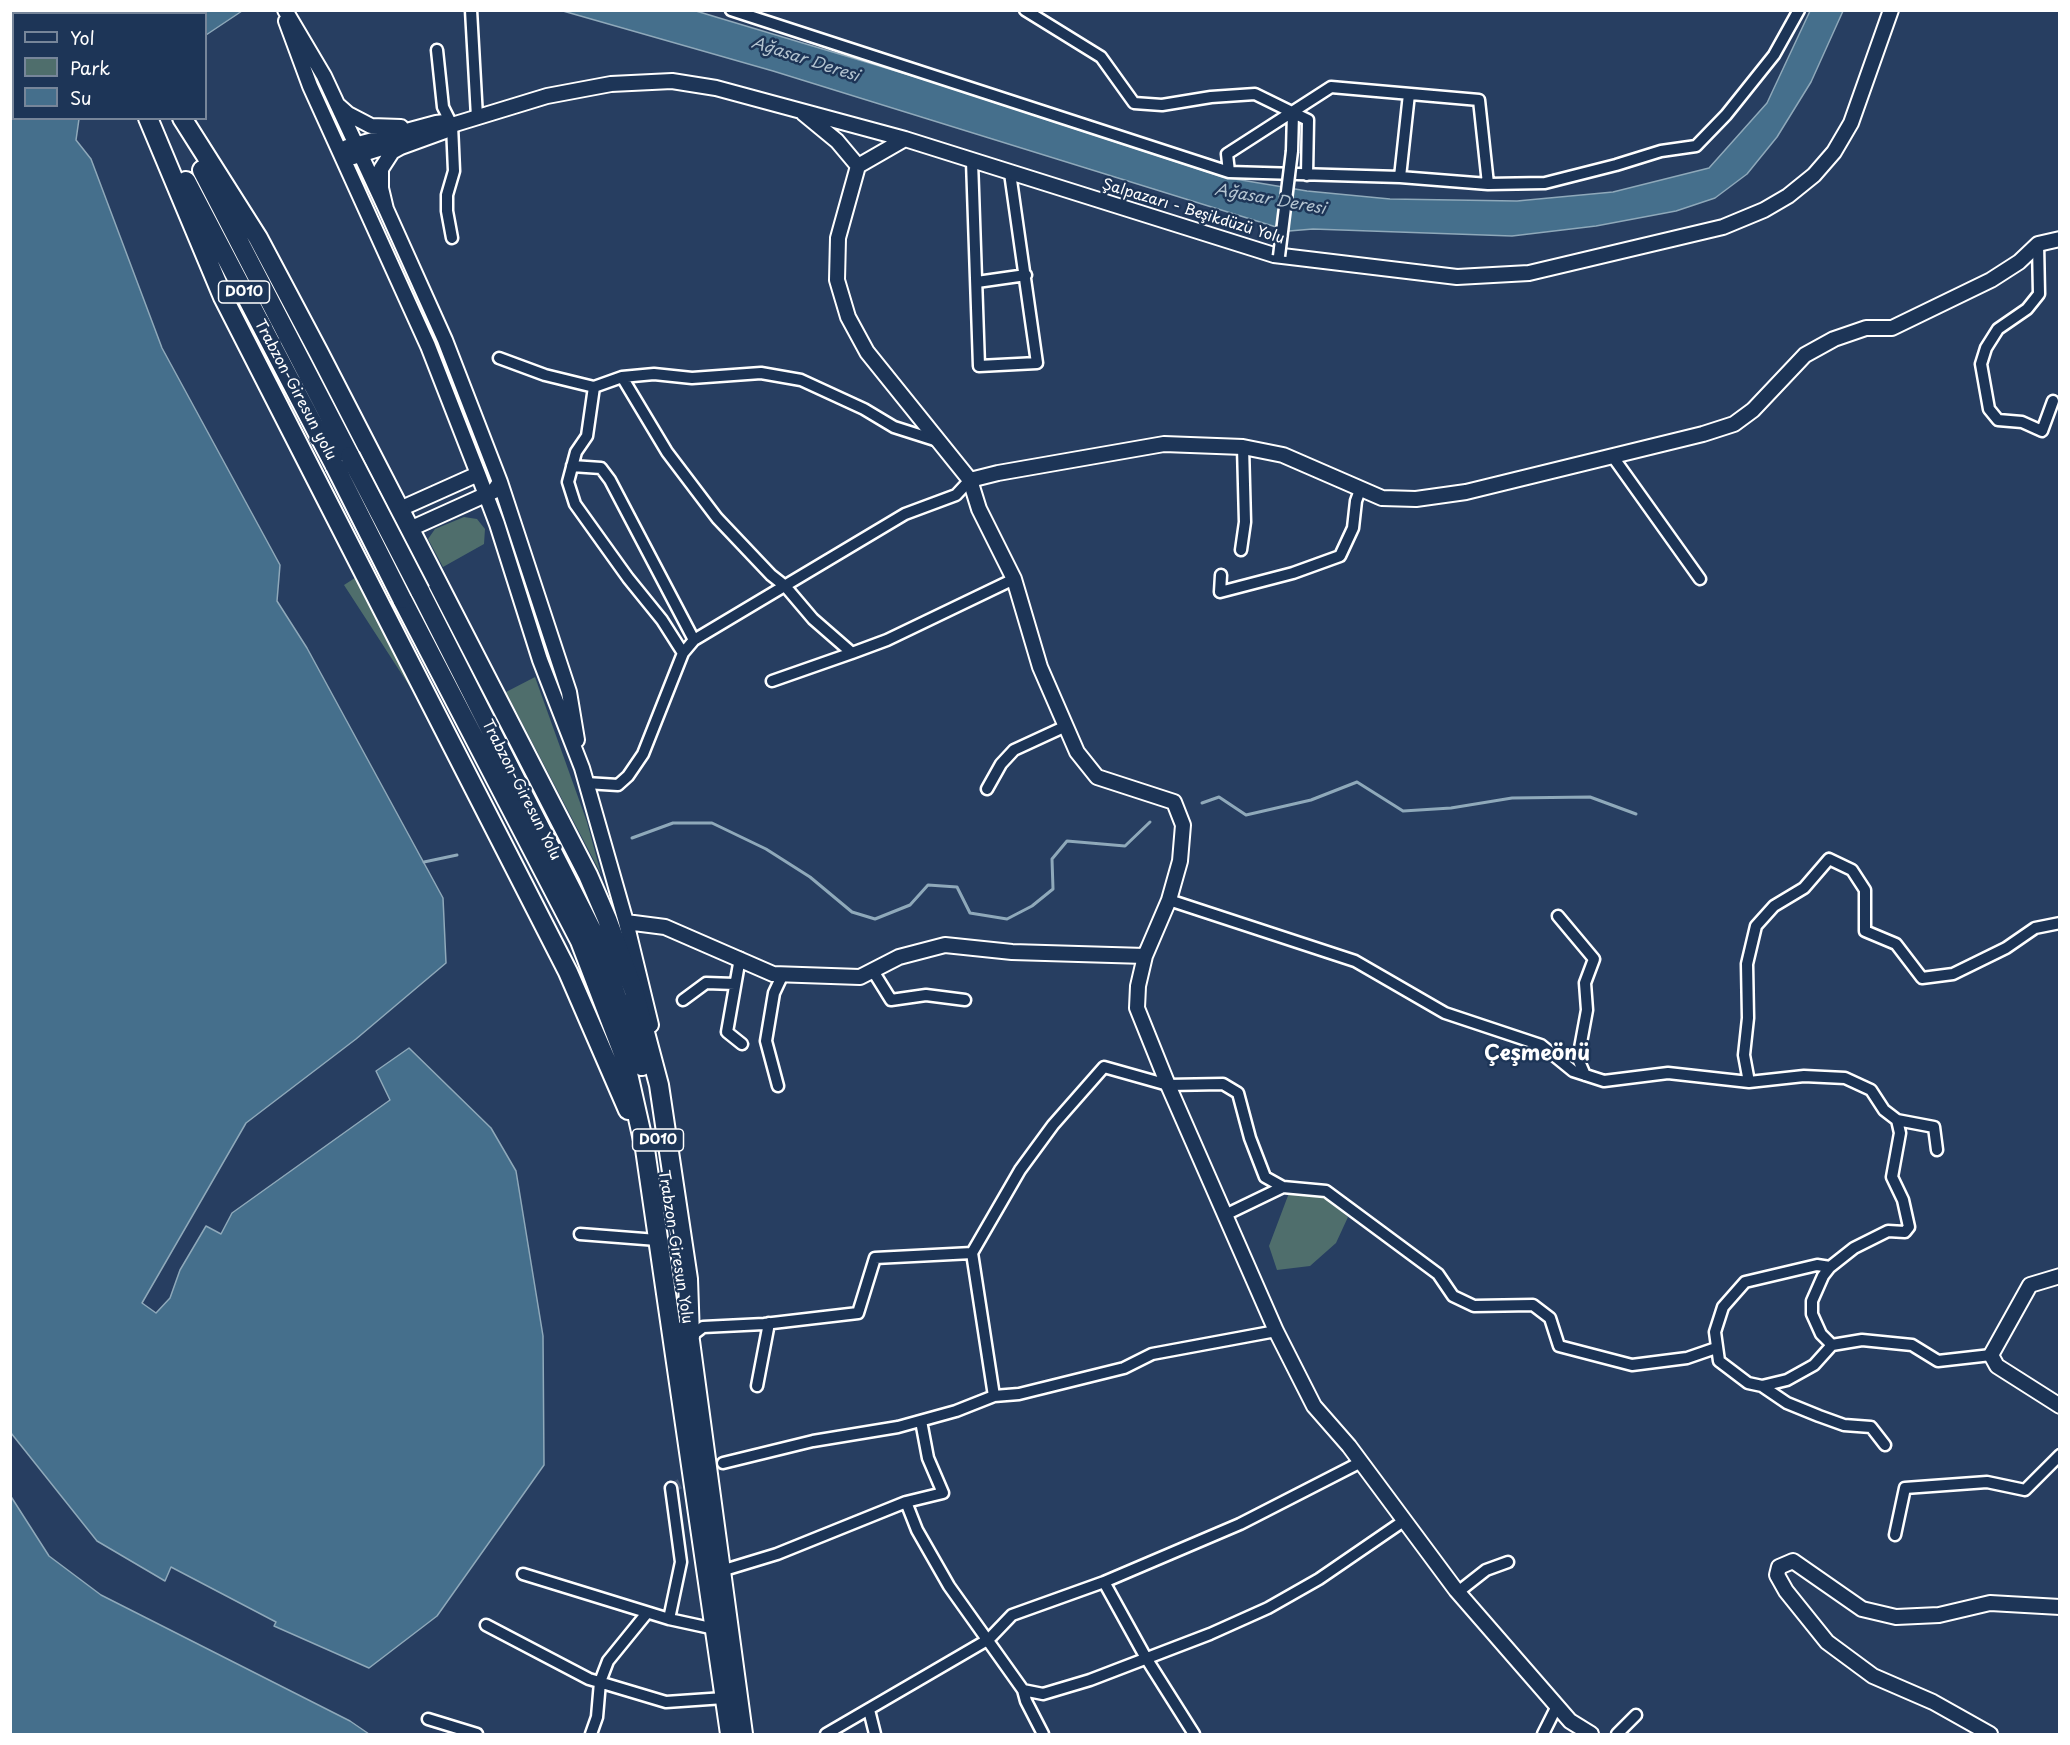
<!DOCTYPE html>
<meta charset="utf-8">
<style>
body{margin:0}
#map{position:relative;width:2070px;height:1745px;overflow:hidden;background:#273e61;font-family:"Playpen Sans",sans-serif}
canvas{display:block}
.frame{position:absolute;inset:0;border:12px solid #fff;pointer-events:none}
.legend{position:absolute;left:12px;top:12px;width:195px;height:108px;box-sizing:border-box;background:#1d3557;border:2px solid #77869a;margin:0;padding:8px 10px;list-style:none;font-size:18px;color:#fff}
.legend li{display:flex;align-items:center;gap:12px;height:30px}
.legend b{width:30px;border:2px solid #77869a}
</style>
<div id="map">
<canvas width="2070" height="1745"></canvas>
<div class="frame"></div>
<ul class="legend">
<li><b style="height:8px;background:#1d3557"></b>Yol</li>
<li><b style="height:16px;background:#4f6e6c"></b>Park</li>
<li><b style="height:16px;background:#456f8c"></b>Su</li>
</ul>
</div>
<script>
const g = document.querySelector('canvas').getContext('2d');
g.lineJoin = 'round';
function fill(path, color) { g.fillStyle = color; g.fill(path, 'evenodd'); }
const toPath = rows => new Path2D(rows.map(r => 'M' + r).join(''));
function stroke(path, color, width, dash) { g.strokeStyle = color; g.lineWidth = width; g.lineCap = dash ? 'butt' : 'round'; g.setLineDash(dash || []); g.stroke(path); }
function label(font, color, halo, rows, align = 'center') {
  g.font = font + ' "Playpen Sans",sans-serif'; g.lineWidth = 5; g.setLineDash([]); g.textBaseline = 'middle'; g.strokeStyle = halo; g.fillStyle = color; for (const [text, x, y, turn = 0] of rows) {
    g.save(); g.translate(x, y); g.rotate((+turn || 0) * Math.PI / 180); g.textAlign = isNaN(turn) ? turn : align; if (halo) g.strokeText(text, 0, 0); g.fillText(text, 0, 0); g.restore();
  }
}
fill(toPath([
 [464,517,477,519,485,529,484,544,443,567,428,539,435,529],
 [358,576,425,710,344,585],
 [535,677,587,822,601,874,506,692],
 [1289,1193,1324,1197,1348,1217,1336,1243,1310,1266,1277,1270,1269,1246]
]), '#4f6e6c');
const water = toPath([
 [11,11,242,11,206,35,206,14,14,14,14,118,79,119,76,140,91,159,162,348,280,565,277,601,307,648,443,898,446,963,356,1039,246,1123,142,1303,156,1313,170,1298,180,1270,206,1226,221,1234,232,1213,390,1100,376,1071,409,1048,491,1128,516,1171,543,1336,544,1465,437,1616,369,1668,274,1626,276,1622,171,1567,165,1581,97,1541,11,1433,11,11],
 [563,11,696,11,926,80,1223,177,1307,191,1390,199,1517,201,1613,192,1709,168,1767,103,1810,11,1843,11,1811,82,1777,137,1747,174,1715,198,1676,211,1596,226,1512,236,1313,229,1289,231,773,71,563,11],
 [10,1495,49,1556,101,1595,350,1721,369,1734,11,1734,10,1495]
]);
fill(water, '#456f8c');
stroke(water, '#8fa9ba', 1.5);
stroke(toPath([
 [1202,803,1219,797,1246,815,1311,800,1357,782,1403,811,1451,808,1512,798,1590,797,1636,814],
 [632,838,673,823,712,823,766,849,810,877,852,912,875,919,910,905,928,885,957,887,970,913,1007,919,1032,906,1053,889,1052,859,1067,841,1125,846,1150,822],
 [424,862,457,855]
]), '#8fa9ba', 3);
stroke(toPath([
 [671,1488,723,1463]
]), '#475b79', 10, [10, 5]);
const street = toPath([
 [471,10,477,117],
 [731,10,1229,172,1400,177,1488,184,1545,183,1616,165,1661,151,1696,146,1726,115,1774,55,1799,10],
 [1025,10,1101,57,1134,103,1162,105,1211,97,1255,94,1308,120,1307,175],
 [437,50,443,107,452,125,454,171,447,195,447,211,452,238],
 [1292,151,1293,113],
 [972,161,979,366,1037,363,1010,173],
 [1229,172,1227,154,1331,87,1479,100,1488,184],
 [1400,177,1409,94],
 [2038,244,2039,294,2027,309,1998,329,1986,348,1981,364,1989,409,1998,420,2022,422,2042,431,2053,401],
 [977,282,1026,275],
 [499,358,545,375,594,387,622,377,654,374,692,378,761,373,801,380,864,409,894,427,938,441],
 [622,377,667,452,717,518,771,575,785,586,813,619,852,653,887,640,1014,579],
 [594,387,587,436,576,452,568,482,575,504,628,578,662,620,683,653],
 [1613,457,1700,579],
 [572,466,601,468,610,480,694,640],
 [1241,550,1245,522,1243,447],
 [1221,575,1220,592,1293,573,1340,556,1353,528,1356,501,1360,490],
 [772,681,852,653],
 [586,783,618,785,628,776,643,754,683,653,694,640,905,514,956,495,970,480],
 [987,789,1001,764,1014,750,1066,726],
 [1169,900,1355,961,1445,1013,1541,1045,1573,1071,1604,1081,1668,1073,1749,1082,1804,1076,1845,1078,1871,1090,1884,1110,1897,1120,1900,1133,1892,1177,1903,1200,1909,1227,1905,1232,1888,1231,1854,1248,1830,1267,1823,1276,1812,1301,1812,1314,1821,1334,1832,1345],
 [1558,916,1594,959,1585,983,1587,1010,1578,1059,1585,1075],
 [740,958,727,1032,742,1044],
 [873,971,891,1000,926,995,965,1000],
 [683,1000,706,983,735,984],
 [1749,1082,1744,1055,1748,1018,1747,964,1756,926,1774,906,1804,888,1829,859,1852,870,1865,890,1865,931,1896,944,1922,978,1953,974,2006,948,2035,928,2060,923],
 [778,1086,766,1041,774,993,783,974],
 [1897,1120,1934,1127,1937,1150],
 [1225,1215,1283,1187,1326,1191,1438,1274,1453,1296,1474,1306,1533,1305,1550,1318,1559,1346,1632,1365,1687,1358,1716,1348],
 [580,1234,657,1240],
 [1830,1267,1817,1265,1745,1282,1723,1307,1715,1332,1719,1361,1748,1383,1762,1386,1787,1380,1814,1365,1832,1345,1862,1340,1912,1345,1938,1361,1991,1355],
 [690,1337,703,1327,764,1324,858,1313,875,1258,972,1253],
 [757,1386,769,1323],
 [1762,1386,1787,1403,1819,1416,1844,1425,1871,1427,1885,1445],
 [994,1396,972,1253,1020,1170,1053,1125,1104,1067,1168,1085,1223,1084,1238,1093,1250,1138,1265,1177,1283,1187],
 [723,1463,813,1441,898,1427,956,1411,994,1396,1019,1394,1124,1368,1152,1354,1276,1331],
 [906,1502,917,1530,949,1586,1023,1690,1043,1694,1090,1680,1210,1634,1268,1608,1319,1579,1405,1520],
 [1895,1535,1905,1488,1987,1482,2025,1490,2060,1455],
 [721,1571,777,1554,906,1502,943,1493,928,1458,921,1421],
 [523,1574,669,1619,681,1562,671,1488],
 [1104,1582,1146,1658,1194,1734],
 [1458,1592,1486,1570,1508,1562],
 [669,1619,715,1629],
 [486,1625,589,1679,666,1702,724,1698],
 [1023,1690,1026,1701,1043,1734],
 [869,1710,875,1734],
 [428,1719,477,1734],
 [591,1734,597,1717,600,1682,608,1661,647,1613],
 [826,1734,989,1639,1012,1615,1104,1582,1240,1524,1361,1462],
 [1543,1734,1557,1706],
 [1617,1734,1636,1715]
]);
const secondary = toPath([
 [285,10,324,76,386,209,445,340,500,482,494,491,401,533],
 [286,21,310,86,428,346,478,474,391,513],
 [339,106,348,114,371,126,401,127],
 [803,113,837,141,858,166],
 [905,139,858,166,838,238,837,280,848,317,867,352,970,480,998,473,1164,444,1243,447,1283,455,1382,498,1416,499,1466,492,1703,434,1734,424,1753,410,1805,355,1834,339,1866,328,1892,328,1991,280,2019,262,2038,244,2060,239],
 [347,147,436,123,445,122,452,125],
 [353,157,401,142],
 [386,209,381,188,381,169,392,152,401,147,445,131,452,125,547,96,611,84,672,81,716,88,905,139,1274,255,1457,277,1529,273,1723,227,1764,210,1788,196,1814,175,1834,152,1851,123,1891,10],
 [478,474,497,524,540,660,582,768,626,922,665,927,773,974,860,977,899,957,945,945,1012,952,1145,956],
 [970,480,979,509,1014,579,1040,667,1077,752,1097,777,1174,802,1183,825,1180,861,1169,900,1145,956,1138,986,1137,1008,1168,1085,1276,1331,1314,1406,1349,1446,1456,1590,1570,1721,1591,1734],
 [500,482,569,692,577,740],
 [626,922,651,1025],
 [2060,1276,2030,1285,1991,1355,1997,1366,2060,1406],
 [1990,1734,1933,1702,1873,1676,1827,1642,1786,1591,1777,1575,1779,1567,1793,1561,1862,1609,1896,1617,1939,1615,1990,1603,2060,1607]
]);
const highway = toPath([
 [97,10,99,14],
 [120,10,122,14],
 [148,118,223,297,568,972,628,1110],
 [182,118,258,238,319,353,588,875,607,919,634,991,659,1085,688,1279,690,1337],
 [202,170,350,456],
 [186,181,335,466],
 [420,591,594,934,642,1066],
 [402,599,580,941,624,1056,645,1149,730,1734],
 [688,1326,743,1734]
]);
stroke(street, '#fff', 15);
stroke(secondary, '#fff', 18);
stroke(highway, '#fff', 22);
stroke(street, '#1d3557', 10);
stroke(secondary, '#1d3557', 14);
stroke(highway, '#1d3557', 18);
const streetBridge = toPath([
 [1279,256,1292,151]
]);
const highwayBridge = toPath([
 [350,456,420,591],
 [335,466,402,599]
]);
stroke(streetBridge, '#fff', 15, []);
stroke(highwayBridge, '#fff', 22, []);
stroke(streetBridge, '#1d3557', 10);
stroke(highwayBridge, '#1d3557', 18);
for (const [x, y, w] of [
 [244,292,51],
 [658,1140,51]
]) { const box = new Path2D(); box.roundRect(x - w / 2, y - 11, w, 22, 4.5); g.fillStyle = '#1d3557'; g.fill(box); stroke(box, '#fff', 1.5); }
label('bold 14px', '#fff', null, [
 ["D010",244,292],
 ["D010",658,1140]
]);
label('15px', '#fff', '#1d3557', [
 ["Şalpazarı - Beşikdüzü Yolu",1193,212,17],
 ["Trabzon-Giresun yolu",295,390,62],
 ["Trabzon-Giresun Yolu",521,790,63],
 ["Trabzon-Giresun Yolu",675,1247,81]
]);
label('italic 16px', '#b5c5d1', '#1d3557', [
 ["Ağasar Deresi",805,60,18],
 ["Ağasar Deresi",1270,200,10]
]);
label('bold 21px', '#fff', '#1d3557', [
 ["Çeşmeönü",1537,1054]
]);
</script>
